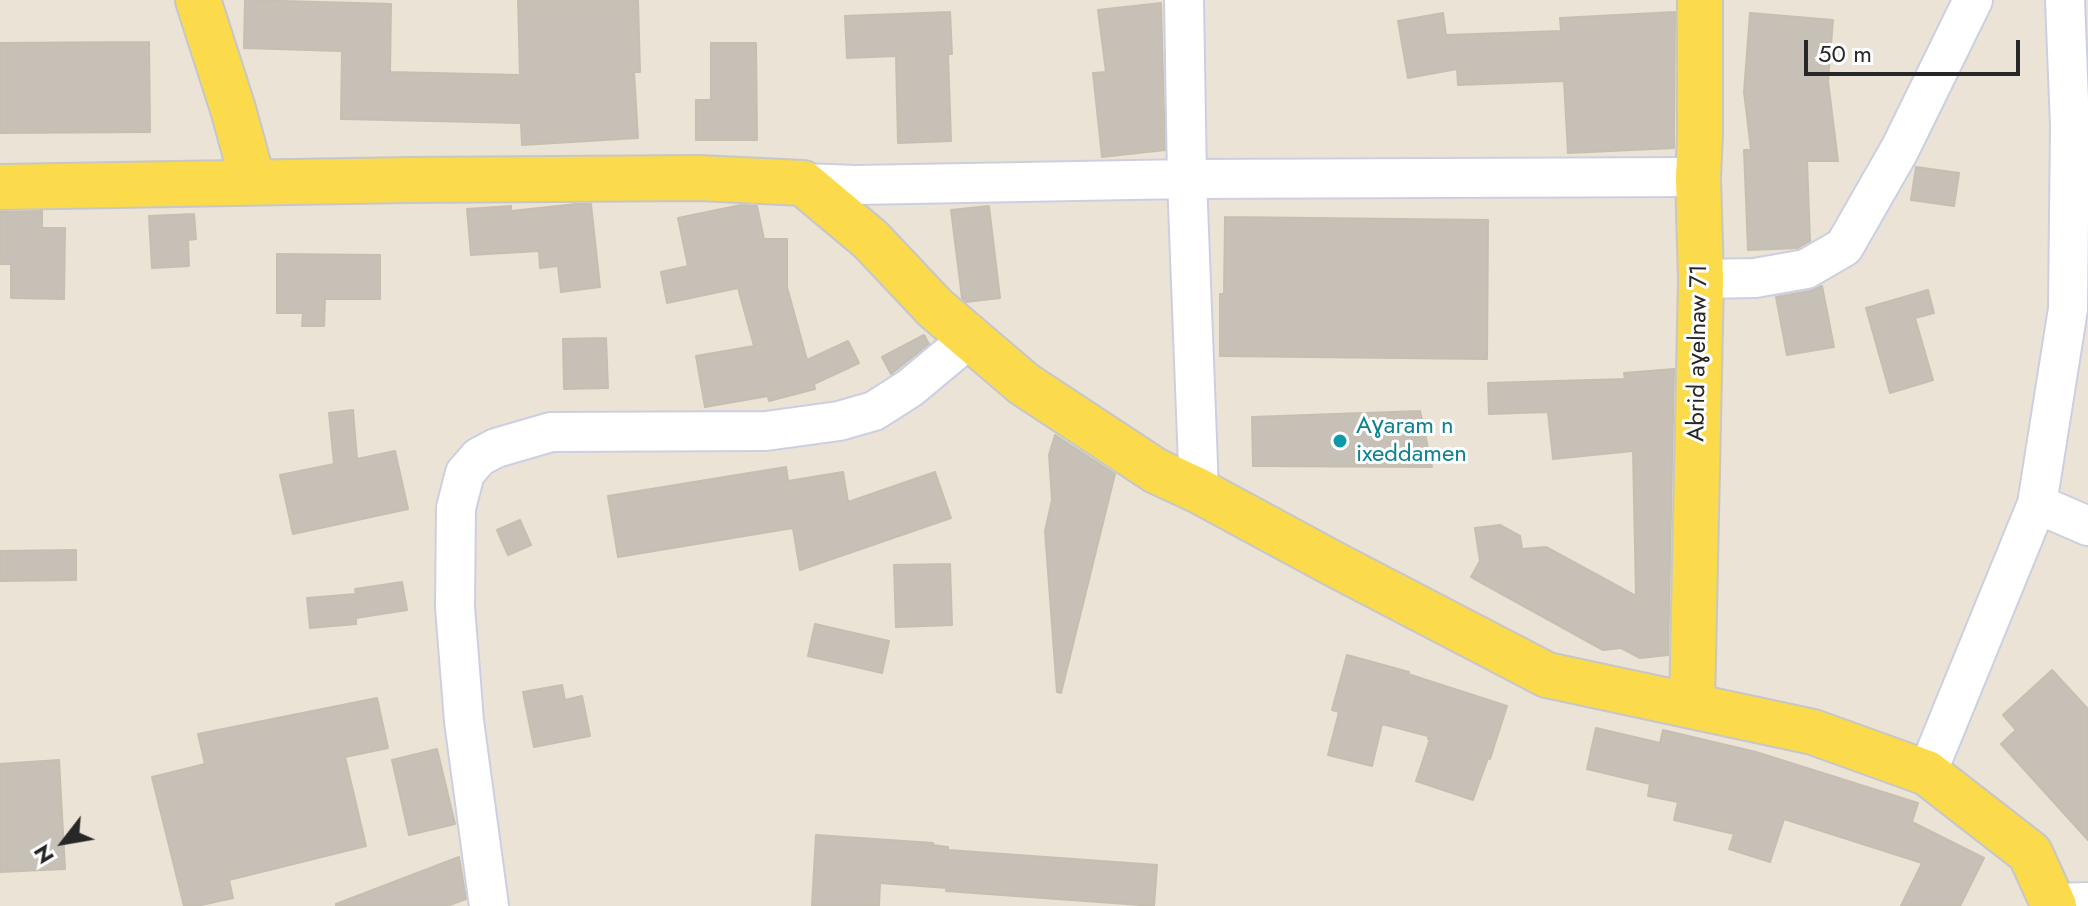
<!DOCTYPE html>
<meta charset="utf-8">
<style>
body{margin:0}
#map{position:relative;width:2088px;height:906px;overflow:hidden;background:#ebe3d6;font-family:Jost,sans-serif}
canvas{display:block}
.north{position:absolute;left:24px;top:802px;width:80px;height:80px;-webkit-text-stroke:6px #fff;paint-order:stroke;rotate:239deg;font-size:22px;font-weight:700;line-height:32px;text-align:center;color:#272727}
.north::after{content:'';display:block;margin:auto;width:28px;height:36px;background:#272727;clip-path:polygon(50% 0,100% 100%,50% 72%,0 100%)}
.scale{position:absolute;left:1804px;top:40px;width:216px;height:36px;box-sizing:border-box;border:4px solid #272727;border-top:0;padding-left:10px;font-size:24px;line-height:28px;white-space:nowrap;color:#272727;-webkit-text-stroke:6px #fff;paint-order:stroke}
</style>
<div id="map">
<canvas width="2088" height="906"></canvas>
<div class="north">N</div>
<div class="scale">50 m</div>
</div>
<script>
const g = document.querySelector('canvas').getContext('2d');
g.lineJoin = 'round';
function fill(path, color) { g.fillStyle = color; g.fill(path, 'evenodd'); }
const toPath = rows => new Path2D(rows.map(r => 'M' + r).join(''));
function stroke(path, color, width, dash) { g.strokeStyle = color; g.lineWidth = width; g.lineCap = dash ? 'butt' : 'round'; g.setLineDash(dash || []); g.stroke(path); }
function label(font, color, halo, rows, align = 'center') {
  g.font = font + ' Jost,sans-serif'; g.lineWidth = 6; g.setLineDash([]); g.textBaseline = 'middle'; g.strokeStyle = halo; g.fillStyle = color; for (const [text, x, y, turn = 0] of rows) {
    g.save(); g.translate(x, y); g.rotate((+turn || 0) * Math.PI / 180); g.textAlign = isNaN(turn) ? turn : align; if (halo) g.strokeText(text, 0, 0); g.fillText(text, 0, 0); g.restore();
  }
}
const building = toPath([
 [245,0,391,4,390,72,520,75,518,0,638,0,640,72,634,72,638,138,522,145,521,123,341,119,342,51,244,48,245,0],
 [1161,3,1165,150,1102,157,1093,73,1106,72,1098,10,1161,3],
 [950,12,952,54,948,54,951,141,898,143,896,56,847,58,845,16,950,12],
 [1675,12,1674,148,1568,153,1564,81,1458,85,1457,69,1408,78,1398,21,1443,13,1446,35,1561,31,1560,18,1675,12],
 [1750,13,1833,20,1828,81,1838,161,1807,161,1810,241,1798,248,1748,250,1744,150,1751,150,1744,92,1750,13],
 [149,42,150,132,0,133,0,43,149,42],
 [711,43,756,43,757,140,696,140,696,100,711,100,711,43],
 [1916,167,1959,173,1954,206,1911,200,1916,167],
 [576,204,591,204,600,287,561,292,558,266,540,268,539,251,471,255,467,209,511,206,511,211,576,204],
 [741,205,757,206,764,239,787,239,787,287,807,360,848,341,859,363,814,384,815,389,769,401,768,396,705,407,696,356,754,346,738,288,667,303,661,272,688,266,678,218,741,205],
 [989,206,1000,298,966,302,962,298,951,210,989,206],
 [42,211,42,228,65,228,64,299,11,298,11,264,0,264,0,212,42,211],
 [194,214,196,239,188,240,189,266,152,268,149,216,194,214],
 [1225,217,1488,220,1487,359,1220,356,1220,294,1224,294,1225,217],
 [277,254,380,255,380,299,325,299,324,326,302,326,303,313,277,313,277,254],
 [1822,286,1834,347,1787,355,1776,297,1810,291,1822,286],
 [1928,290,1934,313,1915,318,1933,380,1890,393,1866,308,1928,290],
 [924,335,929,344,891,374,882,357,924,335],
 [606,338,608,388,564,389,563,339,606,338],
 [1674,369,1668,655,1640,658,1621,648,1603,650,1471,577,1480,561,1475,528,1500,525,1520,536,1522,549,1546,547,1636,596,1633,451,1553,459,1548,412,1489,414,1488,383,1625,379,1624,373,1674,369],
 [353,410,357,459,395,451,408,509,293,534,280,475,334,464,329,413,353,410],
 [1420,411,1432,467,1253,466,1252,417,1420,411],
 [1055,435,1115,474,1061,693,1057,692,1045,531,1052,500,1049,455,1055,435],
 [786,467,788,481,843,472,848,502,935,472,951,518,800,570,793,528,618,557,608,496,786,467],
 [520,520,531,545,508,555,497,530,520,520],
 [76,550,76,580,0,581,0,551,76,550],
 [950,564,952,625,896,627,894,565,950,564],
 [402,582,407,610,356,618,356,624,310,628,307,598,356,594,355,589,402,582],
 [815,624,889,641,882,673,808,656,815,624],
 [1347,655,1409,672,1408,674,1507,706,1490,759,1488,758,1473,800,1416,781,1430,739,1428,739,1428,736,1382,724,1372,766,1328,755,1339,712,1332,710,1347,655],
 [2052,670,2088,709,2088,840,2001,744,2016,730,2003,715,2052,670],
 [562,685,565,700,582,696,590,736,534,747,523,692,562,685],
 [377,698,388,748,345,757,366,846,229,880,233,898,197,906,184,906,152,777,205,764,198,734,377,698],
 [1596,728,1660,743,1663,730,1756,752,1918,803,1912,822,1984,858,1960,906,1901,906,1922,863,1784,819,1770,862,1729,849,1734,834,1674,820,1678,802,1648,796,1650,784,1587,769,1596,728],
 [437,749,455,824,409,835,392,760,437,749],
 [59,760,65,869,0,872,0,764,59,760],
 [816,835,933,843,933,845,948,847,948,850,1157,865,1154,906,946,891,947,888,880,883,879,906,812,906,816,835],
 [459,857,466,899,447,906,336,906,336,904,459,857]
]);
fill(building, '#c6c0b7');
stroke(building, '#c6bfb0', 2);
const minor = toPath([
 [1184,0,1187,179,1199,491],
 [803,183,856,185,1187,179,1698,177],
 [1701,279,1755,278,1806,269,1844,247,1900,149,1973,0],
 [2037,504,2088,526],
 [1927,773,2037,504,2068,309,2070,126,2065,0],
 [2054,903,2088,902],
 [489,906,464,721,455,607,456,508,465,473,479,457,496,448,551,432,766,431,839,421,874,411,910,388,970,338]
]);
const major = toPath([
 [198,0,233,109,253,182],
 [0,187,409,180,699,178,803,183,871,240,935,308,1024,384,1156,471,1199,491,1332,563,1547,675,1813,732,1927,773,2030,853,2054,906],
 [1692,706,1701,279,1698,177,1700,135,1700,0]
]);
stroke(minor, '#cccfe2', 42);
stroke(major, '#c7c7c7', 48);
stroke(minor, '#fff', 38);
stroke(major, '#fbdb4b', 44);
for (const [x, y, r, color] of [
 [1340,441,8,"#0f9aa8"]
]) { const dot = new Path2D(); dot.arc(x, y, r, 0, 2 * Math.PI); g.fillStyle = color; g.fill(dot); stroke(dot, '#fff', 3); }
label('24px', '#272727', '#fff', [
 ["Abrid aɣelnaw 71",1699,353,-89]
]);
label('24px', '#0d838f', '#fff', [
 ["Aɣaram n",1356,427],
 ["ixeddamen",1356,455]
], 'left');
</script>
